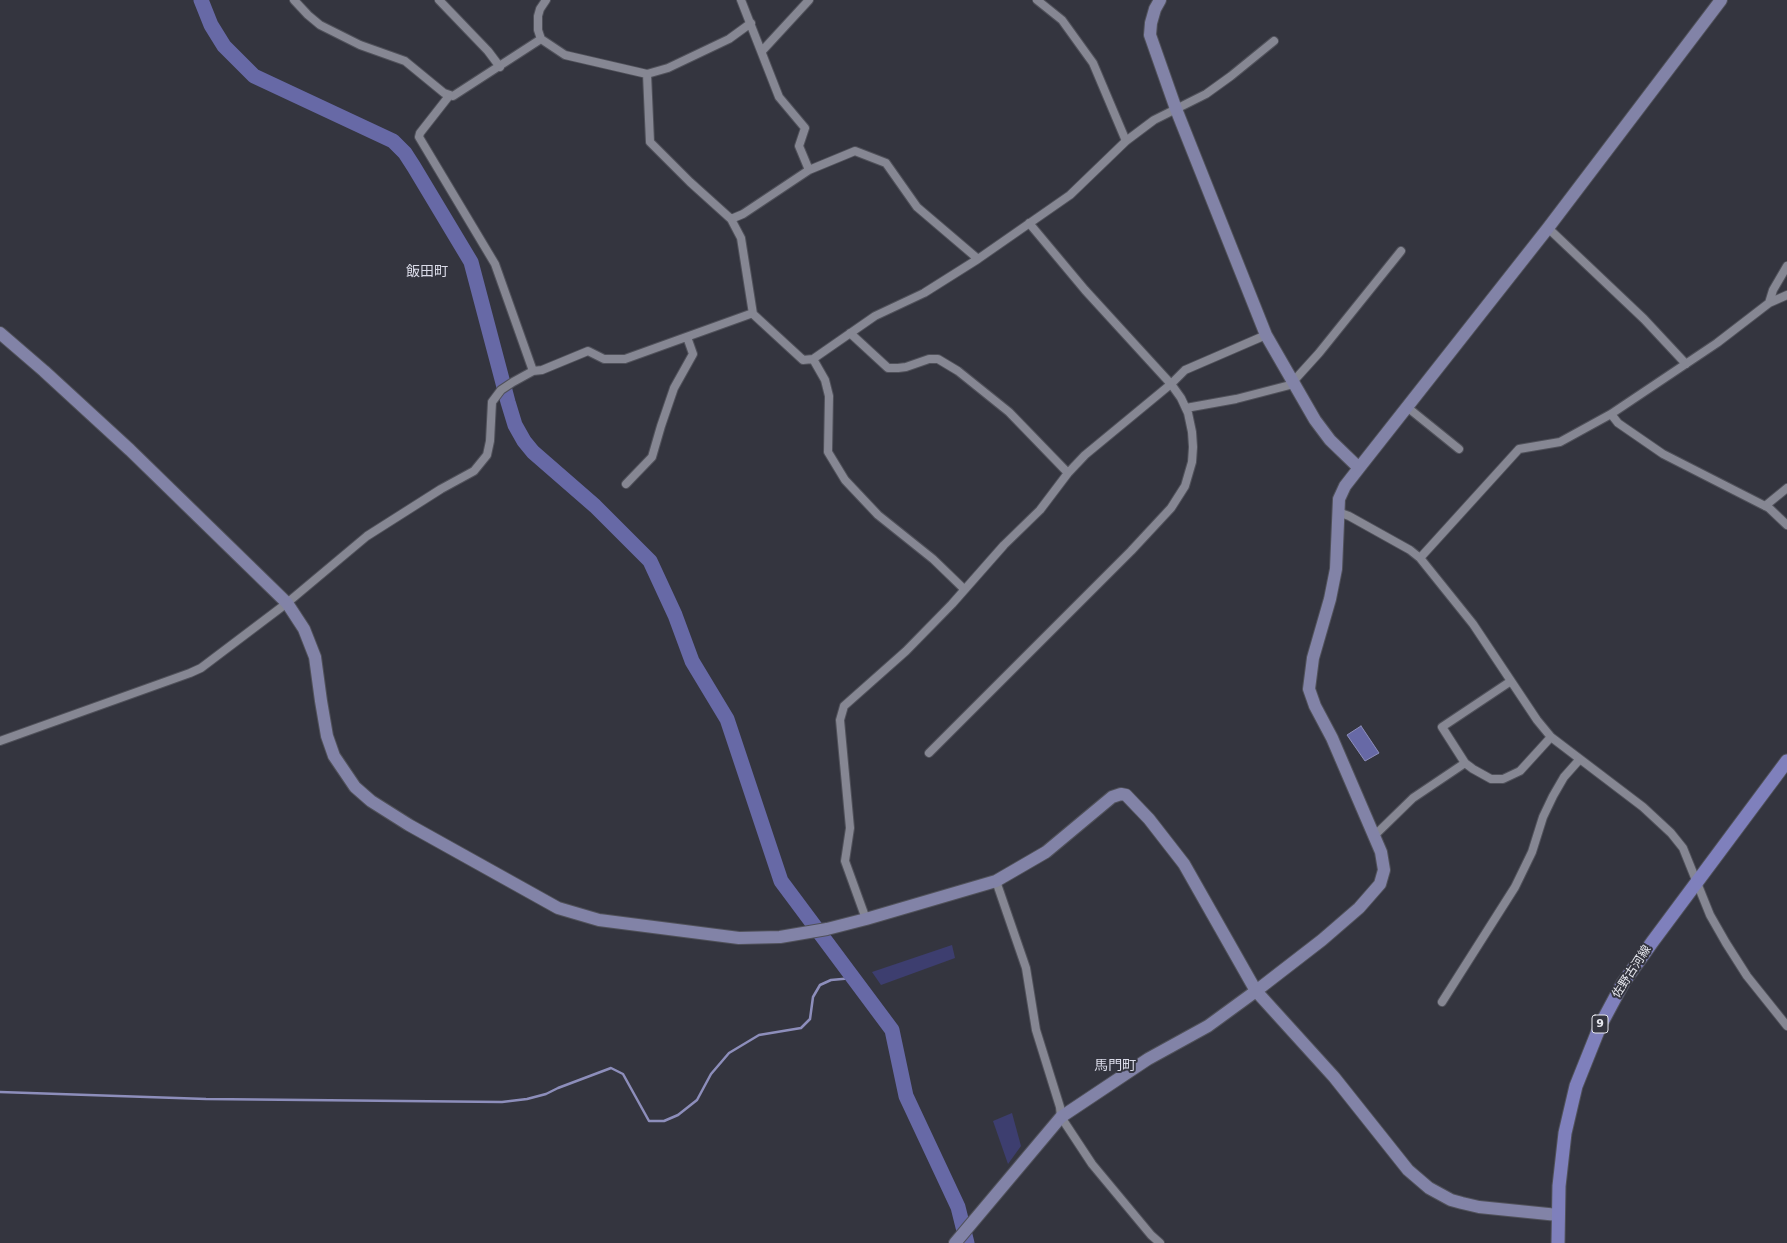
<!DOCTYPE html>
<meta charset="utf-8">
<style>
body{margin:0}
canvas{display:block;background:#34353f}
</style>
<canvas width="1787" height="1243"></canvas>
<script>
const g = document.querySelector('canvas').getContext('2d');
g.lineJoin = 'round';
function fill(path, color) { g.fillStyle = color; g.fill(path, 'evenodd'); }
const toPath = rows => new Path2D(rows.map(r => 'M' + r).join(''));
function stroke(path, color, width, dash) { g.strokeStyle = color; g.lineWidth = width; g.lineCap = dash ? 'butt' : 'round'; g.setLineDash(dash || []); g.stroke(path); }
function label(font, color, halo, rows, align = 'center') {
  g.font = font + ' "DejaVu Sans","Noto Sans JP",sans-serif'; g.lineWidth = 4; g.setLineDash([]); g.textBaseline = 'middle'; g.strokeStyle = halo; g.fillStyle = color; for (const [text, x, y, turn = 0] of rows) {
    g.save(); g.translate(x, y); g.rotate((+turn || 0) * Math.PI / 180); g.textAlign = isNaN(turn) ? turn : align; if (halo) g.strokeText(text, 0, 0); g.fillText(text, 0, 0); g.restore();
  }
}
fill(toPath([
 [952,945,955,958,881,985,872,972],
 [1012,1113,1021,1146,1008,1164,993,1121]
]), '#3d3e6f');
const water = toPath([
 [1361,726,1379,753,1365,761,1347,735,1361,726]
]);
fill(water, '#6769a6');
stroke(water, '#8d8ebb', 1);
stroke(toPath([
 [0,1092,206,1099,502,1102,527,1099,546,1094,558,1088,611,1068,623,1074,649,1121,664,1121,678,1115,697,1100,711,1074,729,1053,759,1035,801,1028,810,1019,813,997,820,985,831,980,853,978]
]), '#8d8ebb', 2.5);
stroke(toPath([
 [201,0,211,25,224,46,254,76,393,141,405,153,414,167,471,262,508,402,515,425,524,441,533,452,595,506,650,561,675,615,692,661,727,719,781,881,892,1030,906,1096,958,1207,967,1243]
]), '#6769a6', 15);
const street = toPath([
 [294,0,308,15,320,25,360,45,405,61,444,93,453,96,541,39,565,55,647,74,668,68,729,39,751,23],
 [439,0,488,51,500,67],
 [741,0,779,97,805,128,799,146,809,170],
 [1037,0,1062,20,1093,63,1126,141,1154,120,1206,94,1231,76,1274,41],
 [541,39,538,30,538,16,540,9,546,0],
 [762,51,809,0],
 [647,74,650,142,690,182,731,219,741,238,753,314,803,360,813,359,875,316,924,293,978,259,1070,195,1126,141],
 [449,96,420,133,419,137,495,264,533,371],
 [731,219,743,214,809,170,855,151,886,163,917,207,978,259],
 [1548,228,1644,319,1686,364],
 [1769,303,1773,290,1787,266],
 [850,333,888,368,898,368,906,367,929,359,938,359,958,371,1009,412,1068,473],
 [813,359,825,380,829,396,828,452,845,480,878,515,933,559,964,589],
 [1407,407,1459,449],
 [1186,408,1236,399,1290,385,1319,353,1401,251],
 [1611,414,1618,423,1663,454,1769,508,1787,525],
 [626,484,652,457,661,426,674,388,693,354,687,337],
 [1765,506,1787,488],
 [1338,512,1349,516,1410,550,1420,558,1473,624,1537,720,1551,737,1643,807,1671,833,1683,848,1710,915,1726,943,1747,976,1787,1026],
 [1420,558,1519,449,1560,442,1611,414,1717,343,1769,303,1787,295],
 [1511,681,1442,727,1465,763,1473,769,1491,779,1503,779,1520,771,1551,737],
 [0,741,190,673,201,668,287,603,367,536,441,489,474,471,487,455,490,441,492,402,501,390,513,382,533,371,542,370,588,351,604,359,625,359,753,313],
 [929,753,1131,551,1171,508,1185,486,1192,462,1193,447,1192,432,1188,413,1181,398,1171,384,1085,290,1029,223],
 [1375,835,1413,798,1465,763],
 [996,881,1026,968,1036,1030,1060,1107,1061,1117,1092,1164,1151,1235,1160,1243],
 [866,919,845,861,850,828,840,720,844,706,906,651,952,604,1004,545,1040,510,1068,473,1085,455,1171,384,1185,370,1266,335],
 [1442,1002,1515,887,1532,852,1543,817,1553,796,1564,777,1580,759]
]);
const secondary = toPath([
 [1160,0,1155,9,1151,23,1150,35,1176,109,1266,335,1315,420,1330,440,1359,468],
 [0,333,44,371,130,450,287,603,304,629,315,657,321,701,327,736,334,756,355,787,371,801,409,825,558,908,599,920,739,938,780,937,827,929,866,919,996,881,1046,852,1112,797,1121,794,1126,795,1149,819,1184,864,1256,991,1334,1077,1408,1170,1429,1188,1451,1200,1462,1203,1479,1207,1558,1215],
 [955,1243,1061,1117,1148,1059,1208,1026,1256,991,1322,940,1359,908,1380,884,1384,870,1381,852,1332,738,1315,706,1309,689,1313,658,1330,599,1336,569,1339,499,1345,486,1359,468,1548,228,1721,0]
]);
const primary = toPath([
 [1558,1243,1559,1186,1565,1133,1576,1086,1600,1026,1623,983,1653,941,1787,761]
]);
stroke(street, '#50515a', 10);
stroke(secondary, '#50515a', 14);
stroke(primary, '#50515a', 15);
stroke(street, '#868793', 8);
stroke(secondary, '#8283a7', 12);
stroke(primary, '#7f80bc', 13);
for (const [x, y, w] of [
 [1600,1024,16]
]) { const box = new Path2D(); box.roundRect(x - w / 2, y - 9, w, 18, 3); g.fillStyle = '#34353f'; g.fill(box); stroke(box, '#e5e6ed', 1); }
label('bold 11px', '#e5e6ed', null, [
 ["9",1600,1024]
]);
label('12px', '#e5e6ed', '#34353f', [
 ["佐野古河線",1632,972,-57]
]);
label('14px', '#dbdce9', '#34353f', [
 ["飯田町",427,272],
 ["馬門町",1115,1066]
]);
</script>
